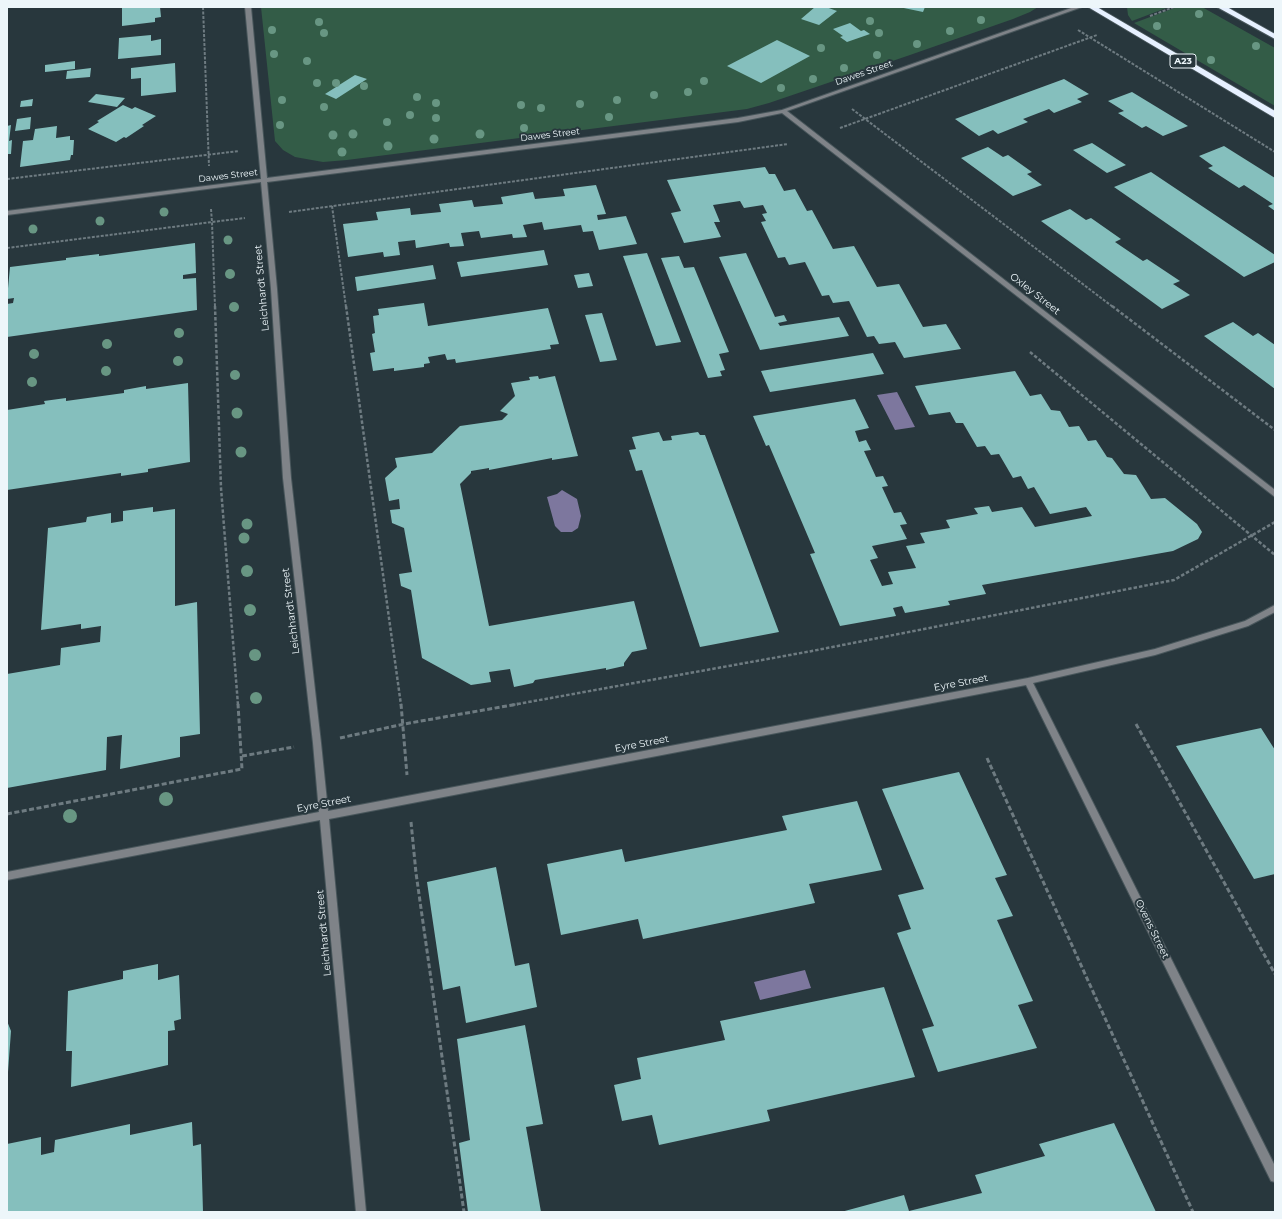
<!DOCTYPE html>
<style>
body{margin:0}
#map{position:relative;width:1282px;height:1219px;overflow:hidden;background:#28373d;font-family:Montserrat,sans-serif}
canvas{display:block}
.frame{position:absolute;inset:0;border:8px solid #edf6fa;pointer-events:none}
</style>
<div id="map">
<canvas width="1282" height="1219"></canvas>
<div class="frame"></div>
</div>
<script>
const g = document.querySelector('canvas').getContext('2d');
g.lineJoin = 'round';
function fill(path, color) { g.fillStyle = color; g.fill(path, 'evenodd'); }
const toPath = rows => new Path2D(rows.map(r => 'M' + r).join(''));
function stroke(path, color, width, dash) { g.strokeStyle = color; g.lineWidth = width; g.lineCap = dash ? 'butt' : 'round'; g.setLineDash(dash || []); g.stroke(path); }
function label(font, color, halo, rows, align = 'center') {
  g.font = font + ' Montserrat,sans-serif'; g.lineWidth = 4; g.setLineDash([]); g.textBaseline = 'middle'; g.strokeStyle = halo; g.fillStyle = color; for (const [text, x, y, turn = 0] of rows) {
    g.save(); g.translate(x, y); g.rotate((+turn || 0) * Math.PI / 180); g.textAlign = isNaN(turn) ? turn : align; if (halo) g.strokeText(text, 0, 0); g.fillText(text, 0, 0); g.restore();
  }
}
fill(toPath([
 [261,7,1038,7,1030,12,1013,19,910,55,769,103,747,109,347,160,323,162,295,157,283,150,275,141],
 [1127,7,1169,7,1132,21,1128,15],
 [1177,7,1202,7,1275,48,1275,106,1134,23]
]), '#335c47');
fill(toPath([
 [897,392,915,427,895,430,877,395],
 [562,490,577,499,581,516,578,528,572,532,561,532,555,526,547,497,557,494],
 [805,970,811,988,760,1000,754,982]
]), '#7d779e');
fill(toPath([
 [122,7,160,7,161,17,155,18,155,22,122,26],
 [815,7,826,7,837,11,819,25,801,19],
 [899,7,925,7,923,12],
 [850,23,861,31,864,30,870,34,847,42,840,37,843,36,833,29],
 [151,35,151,41,161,39,161,55,118,59,119,38],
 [777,40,810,56,761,83,727,66],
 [75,61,75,69,45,72,45,65],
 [175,63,176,92,141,96,141,78,131,79,131,68],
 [91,68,90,77,66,79,67,71],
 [355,75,367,79,336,99,325,94],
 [1064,79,1089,94,1077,99,1082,102,1054,113,1049,109,1023,119,1028,122,998,134,993,130,979,136,955,119],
 [1132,92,1188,126,1163,136,1146,126,1142,128,1118,113,1124,111,1108,101],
 [96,94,125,98,117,107,88,102],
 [33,99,32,106,20,107,21,101],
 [123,105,132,109,135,107,156,116,142,125,144,126,126,138,124,137,116,142,88,129,99,122,97,121],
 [31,117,30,129,15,131,17,119],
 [11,125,9,141,12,140,11,154,7,154,7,126],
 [57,126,56,138,70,136,70,140,74,140,73,155,71,155,70,160,20,167,23,141,33,140,35,129],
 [1092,143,1126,165,1107,173,1073,150],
 [1224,146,1275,178,1275,211,1268,206,1273,204,1244,185,1239,188,1208,168,1213,166,1199,156],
 [988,147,1003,157,1008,155,1032,172,1027,174,1042,185,1013,196,961,158],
 [765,167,769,174,775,174,784,191,795,189,807,211,812,210,833,249,854,246,877,287,899,284,923,327,946,324,961,349,904,358,895,342,879,344,874,336,867,337,849,301,833,303,829,295,822,296,805,262,789,265,785,257,778,258,761,222,766,221,762,214,767,213,763,205,744,208,740,201,713,205,720,222,714,222,721,237,684,243,671,213,681,211,667,180],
 [1151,172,1275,255,1275,262,1244,277,1114,187],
 [596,185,606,214,597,215,598,220,626,216,637,244,599,250,593,231,583,232,581,225,544,230,542,222,523,225,527,237,513,238,512,234,481,238,479,231,461,233,464,246,450,247,449,243,416,248,415,240,398,242,400,255,384,257,383,252,348,257,343,224,378,220,376,212,410,208,411,215,441,212,439,204,472,200,474,207,503,204,501,197,533,192,535,199,565,196,563,189],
 [1070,209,1086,220,1091,218,1121,239,1115,242,1143,261,1147,259,1180,281,1173,284,1190,295,1162,309,1041,221],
 [195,243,196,273,183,275,183,279,196,278,197,310,7,337,7,304,13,303,14,298,7,299,10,267,66,260,66,258,99,254,99,256],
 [544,250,548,265,461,277,457,262],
 [647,253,681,342,656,346,623,256],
 [746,253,775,317,784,315,787,321,778,323,780,326,839,317,849,336,760,350,719,257],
 [679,256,684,268,694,267,729,352,719,354,725,370,720,371,722,376,708,378,661,258],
 [433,265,436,279,357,291,355,277],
 [589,273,593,286,578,288,574,275],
 [424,303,428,326,548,308,559,344,550,345,551,349,456,363,455,359,447,360,445,354,428,357,430,363,424,364,424,367,394,371,394,368,373,371,370,353,375,352,372,334,375,333,373,316,379,315,378,309],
 [602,313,617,360,600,362,585,315],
 [1233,322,1253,336,1258,333,1275,345,1275,389,1204,336],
 [873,353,884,374,770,392,761,371],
 [1015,371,1030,396,1041,394,1051,410,1060,411,1069,427,1079,426,1088,441,1096,440,1107,457,1112,458,1124,474,1136,475,1151,499,1165,498,1197,524,1202,532,1198,539,1173,551,982,585,986,594,948,601,950,605,905,613,902,606,893,608,896,616,840,626,810,554,815,553,769,445,766,446,753,416,855,399,869,428,855,431,859,442,866,440,871,450,864,451,876,477,883,476,888,486,882,487,894,513,901,512,907,524,900,525,907,539,872,546,878,558,870,560,882,586,893,584,888,572,916,568,906,546,925,543,920,533,950,528,946,520,978,514,974,508,989,506,992,512,1022,507,1035,527,1092,516,1086,507,1050,514,1034,487,1028,489,1021,476,1013,478,999,454,991,455,985,446,977,447,963,423,956,423,950,412,929,415,915,386],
 [538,376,539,379,555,376,578,456,552,460,552,458,489,470,489,468,471,471,471,473,460,484,489,626,634,601,647,649,632,652,624,663,624,666,606,670,606,668,535,680,533,683,514,687,510,669,489,672,491,682,471,685,422,658,411,590,401,586,399,574,412,572,404,528,392,523,390,510,400,509,399,499,389,501,385,478,397,467,395,458,432,453,460,426,502,420,508,414,500,411,515,396,511,383,530,380,529,377],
 [188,383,190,462,148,469,148,472,121,476,121,473,7,490,7,410,45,404,44,401,66,398,66,401,124,393,124,390,146,386,146,389],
 [659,432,663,441,672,440,671,436,698,432,700,435,705,435,779,632,700,647,642,470,636,471,629,450,636,449,632,437],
 [153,507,153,512,175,509,175,606,197,602,200,734,180,737,180,757,120,769,122,735,107,737,106,770,7,788,7,674,60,665,61,648,100,642,101,626,81,629,81,624,41,630,48,528,86,522,87,517,111,513,111,523,123,521,123,511],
 [1261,728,1275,750,1275,874,1254,879,1176,746],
 [959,772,1007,875,995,878,1013,916,997,920,1033,1001,1018,1005,1037,1048,938,1072,922,1029,934,1026,897,933,911,929,898,895,924,889,882,789],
 [857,801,882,870,809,884,815,903,643,939,638,919,561,935,547,864,622,849,625,862,787,830,782,816],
 [496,867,515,966,529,963,537,1007,466,1023,460,986,443,990,427,882],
 [158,964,158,980,179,975,181,1019,174,1021,175,1030,168,1031,168,1065,71,1087,72,1051,66,1051,68,991,123,979,123,971],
 [884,987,915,1077,767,1110,770,1121,659,1145,652,1115,622,1121,614,1085,641,1079,637,1058,725,1040,720,1021],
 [7,1021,11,1031,8,1072,7,1072],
 [525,1025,543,1124,526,1127,541,1212,468,1212,459,1143,470,1140,457,1039],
 [192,1122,193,1146,201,1144,203,1212,7,1212,7,1144,41,1137,41,1155,54,1152,55,1140,130,1124,130,1135],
 [1114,1123,1156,1212,841,1212,904,1195,909,1211,982,1193,975,1175,1045,1156,1039,1144]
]), '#85bfbd');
const street = toPath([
 [245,7,251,7,267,178,738,118,782,110,1074,7,1082,7,787,111,1275,490,1275,497,782,113,738,122,267,182,277,289,291,478,321,743,328,811,1028,678,1155,649,1245,621,1275,605,1275,612,1248,626,1155,655,1033,683,1275,1166,1275,1182,1271,1181,1026,685,329,819,366,1212,356,1212,320,820,7,880,7,872,319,812,313,743,283,478,271,289,261,182,7,215,7,211,261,179,245,7]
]);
const highway = toPath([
 [1088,7,1097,7,1275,111,1275,118,1088,7],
 [1217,7,1227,7,1275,34,1275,39,1217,7]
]);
stroke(street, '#48565b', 2);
stroke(highway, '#48565b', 2);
stroke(toPath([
 [203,7,209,166],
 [1150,16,1174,7],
 [1078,30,1275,152],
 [852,109,1113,307],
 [840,128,1097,35],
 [7,179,239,151],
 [332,206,346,307],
 [211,209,212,222,245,218],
 [289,212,788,144],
 [7,248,212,222,215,307]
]), '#6e7b81', 2, [3, 1.5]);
stroke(toPath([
 [215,306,221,488,238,705],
 [346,306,401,705],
 [1112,306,1275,430],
 [1030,352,1275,555],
 [512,705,812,651,1174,580,1275,522]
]), '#6e7b81', 2.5, [3.5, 2]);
stroke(toPath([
 [401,704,407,775],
 [1136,724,1275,974],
 [340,738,404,724,518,704],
 [242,756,294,747],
 [987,758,1193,1212],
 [7,814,242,769,238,704],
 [411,822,416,873,464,1212]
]), '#6e7b81', 3, [5, 2.5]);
fill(street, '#7f8388');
fill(highway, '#e6f0ff');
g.fillStyle = '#689683';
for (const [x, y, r] of [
 [1199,14,4],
 [981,20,4],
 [870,21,4],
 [319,22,4],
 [1157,26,4],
 [272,30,4],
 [950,31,4],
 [324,33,4],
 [879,33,4],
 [917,44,4],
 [1256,46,4],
 [821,48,4],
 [274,54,4],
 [877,55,4],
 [1211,60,4],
 [307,61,4],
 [844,68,4],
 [813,79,4],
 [704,81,4],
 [317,83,4],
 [336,83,4],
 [364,86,4],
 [781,88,4],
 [688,92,4],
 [654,95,4],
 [417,97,4],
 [282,100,4],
 [617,100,4],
 [436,103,4],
 [580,104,4],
 [521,105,4],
 [324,107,4],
 [541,108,4],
 [410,115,4],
 [609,117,4],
 [436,118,4],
 [387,122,4],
 [280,125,4],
 [524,128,4],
 [353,134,4.5],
 [480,134,4.5],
 [333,135,4.5],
 [434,139,4.5],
 [388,146,4.5],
 [342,152,4.5],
 [164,212,4.5],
 [100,221,4.5],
 [33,229,4.5],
 [228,240,4.5],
 [230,274,5],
 [234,307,5],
 [179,333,5],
 [107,344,5],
 [34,354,5],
 [178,361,5],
 [106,371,5],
 [235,375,5],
 [32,382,5],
 [237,413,5.5],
 [241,452,5.5],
 [247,524,5.5],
 [244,538,5.5],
 [247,571,6],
 [250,610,6],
 [255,655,6],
 [256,698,6],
 [166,799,7],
 [70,816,7]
]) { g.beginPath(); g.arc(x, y, r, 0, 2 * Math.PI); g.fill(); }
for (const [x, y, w] of [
 [1183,61,26]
]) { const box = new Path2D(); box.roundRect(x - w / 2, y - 7, w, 14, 3); g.fillStyle = '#28373d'; g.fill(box); stroke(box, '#edf6fa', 1); }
label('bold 9px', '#edf6fa', null, [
 ["A23",1183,61]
]);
label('9px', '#edf6fa', '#28373d', [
 ["Dawes Street",864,73,-19],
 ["Dawes Street",550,135,-7],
 ["Dawes Street",228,176,-7]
]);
label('10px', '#edf6fa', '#28373d', [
 ["Leichhardt Street",262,288,-95],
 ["Oxley Street",1035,294,38],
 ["Leichhardt Street",291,611,-97],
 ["Eyre Street",961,683,-11],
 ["Eyre Street",642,744,-11],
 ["Eyre Street",324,804,-11],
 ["Ovens Street",1152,929,64],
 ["Leichhardt Street",324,933,-95]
]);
</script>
